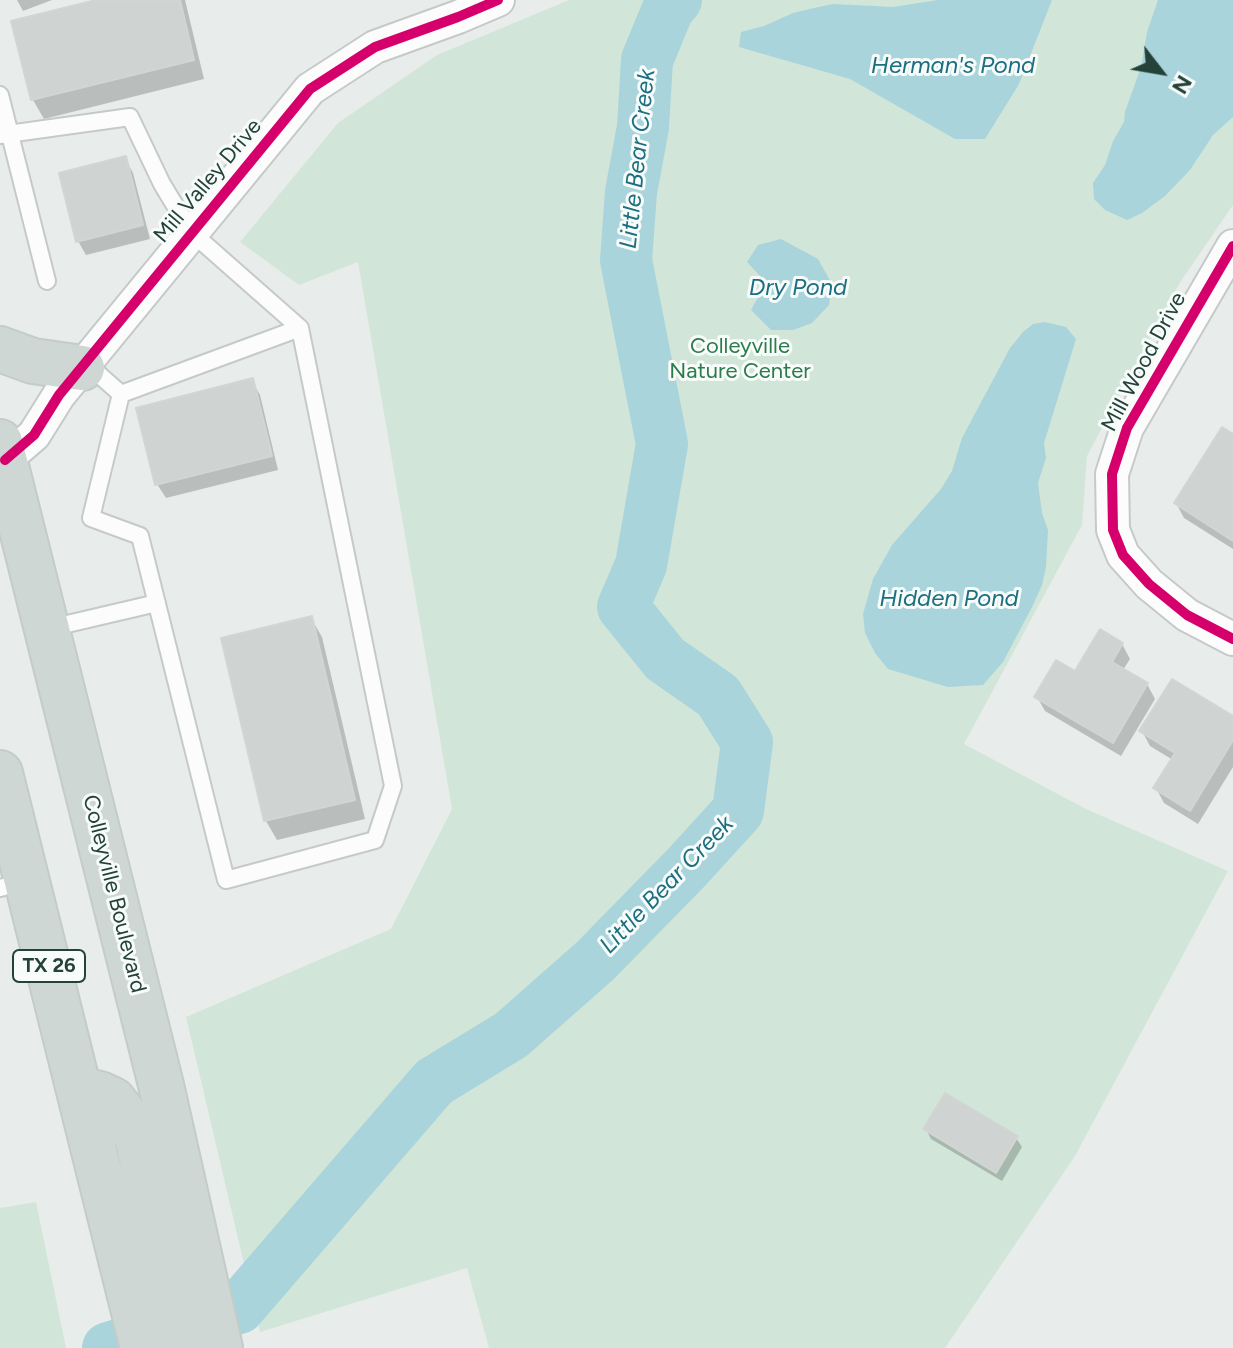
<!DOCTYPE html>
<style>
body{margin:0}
#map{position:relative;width:1233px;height:1348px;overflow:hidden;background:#e8edeb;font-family:Figtree,sans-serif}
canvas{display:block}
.north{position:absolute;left:1121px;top:32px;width:80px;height:80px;-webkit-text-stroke:6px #f7fbf9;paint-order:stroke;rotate:121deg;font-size:22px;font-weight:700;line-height:32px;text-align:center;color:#24423a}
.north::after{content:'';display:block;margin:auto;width:28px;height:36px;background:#24423a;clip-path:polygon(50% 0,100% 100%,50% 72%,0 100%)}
</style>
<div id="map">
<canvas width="1233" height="1348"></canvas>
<div class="north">N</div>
</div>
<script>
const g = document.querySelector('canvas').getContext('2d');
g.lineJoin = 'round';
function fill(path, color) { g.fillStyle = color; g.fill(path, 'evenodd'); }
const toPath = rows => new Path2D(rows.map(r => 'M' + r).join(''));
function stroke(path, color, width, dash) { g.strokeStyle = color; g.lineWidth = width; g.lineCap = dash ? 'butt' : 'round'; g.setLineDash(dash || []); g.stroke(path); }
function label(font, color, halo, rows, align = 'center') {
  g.font = font + ' Figtree,sans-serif'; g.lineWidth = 6; g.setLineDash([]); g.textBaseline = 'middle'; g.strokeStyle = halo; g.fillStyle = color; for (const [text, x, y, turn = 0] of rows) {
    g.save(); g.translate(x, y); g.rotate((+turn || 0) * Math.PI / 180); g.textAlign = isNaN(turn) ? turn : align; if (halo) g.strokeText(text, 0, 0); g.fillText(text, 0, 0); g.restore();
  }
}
fill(toPath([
 [569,0,1233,0,1233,205,1179,284,1087,456,1082,525,964,744,1086,809,1228,871,1075,1156,945,1348,489,1348,467,1268,260,1332,186,1017,391,929,452,809,358,262,299,285,240,242,338,123,437,55],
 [36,1202,66,1348,0,1348,0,1208]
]), '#d1e6d8');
fill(toPath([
 [938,0,1052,0,1019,84,985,139,955,139,850,79,739,47,741,32,764,26,793,13,814,8,833,4,893,7],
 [1158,0,1233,0,1233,117,1213,135,1190,170,1165,196,1142,213,1127,220,1105,210,1094,199,1093,183,1105,165,1113,141,1124,122,1125,112,1141,67,1147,32],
 [781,239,818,259,832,284,829,305,812,323,793,330,771,330,751,310,757,299,766,293,763,279,747,262,758,245],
 [1045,322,1066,327,1076,339,1044,443,1046,458,1038,483,1042,513,1048,530,1046,567,1042,585,1032,607,1003,662,983,685,948,687,888,669,875,653,865,633,863,614,873,579,892,545,941,489,952,471,962,438,1010,348,1023,332,1033,324]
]), '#a9d4db');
fill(toPath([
 [17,0,52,0,23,11],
 [104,0,185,0,204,79,44,119,33,100,14,22],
 [125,158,133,173,150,239,86,255,78,241],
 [252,381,260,395,278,470,166,498,157,484],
 [1233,436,1233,549,1184,518,1176,503],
 [311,618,322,637,365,819,277,840,266,821],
 [1122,644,1130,659,1123,670,1147,684,1155,699,1121,756,1045,711,1037,697],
 [1233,718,1233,767,1198,824,1164,803,1156,788,1173,760,1150,746,1142,731],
 [926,1129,1016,1138,1022,1147,1002,1181,931,1139]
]), '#0003');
stroke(toPath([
 [108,1348,239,1308,434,1082,511,1035,595,961,687,867,738,811,747,742,718,696,665,659,623,607,641,565,662,444,626,260,631,192,643,127,647,60,668,9,676,0]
]), '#a9d4db', 52);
const building = toPath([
 [96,0,180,0,194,60,31,100,11,21,96,0],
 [126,156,143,225,76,242,59,173,126,156],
 [253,378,272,456,155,485,136,408,253,378],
 [1222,427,1233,434,1233,541,1174,503,1222,427],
 [312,616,355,800,264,821,221,638,312,616],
 [1100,629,1123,643,1112,662,1148,683,1113,743,1034,697,1056,660,1075,671,1100,629],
 [1172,679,1233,716,1233,740,1190,811,1153,788,1175,753,1139,731,1172,679],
 [945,1093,1018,1136,996,1173,923,1129,945,1093]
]);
fill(building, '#cfd4d2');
stroke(building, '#d1d6d4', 2);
const service = toPath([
 [0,95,47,281],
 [0,135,130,117,162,184,191,232,300,328,393,786,375,840,226,880,140,536,91,518,121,394,87,364],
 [121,394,300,328],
 [50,628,157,603],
 [0,888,26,881]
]);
const minor = toPath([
 [1233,246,1127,428,1112,474,1113,530,1123,555,1149,584,1187,615,1233,639],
 [5,460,34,435,59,395,310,89,375,47,458,17,498,0]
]);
const primary = toPath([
 [0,349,33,361,82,368],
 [0,442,161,1085,220,1348],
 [0,773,143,1348],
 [79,1089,100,1094,113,1100,128,1119,138,1140,157,1237,185,1348]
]);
stroke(service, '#c5cac8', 20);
stroke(minor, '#c5cac8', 36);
stroke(primary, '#c3ccc9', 48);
stroke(service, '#fcfcfc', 16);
stroke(minor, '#fcfcfc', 32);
stroke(primary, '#cfd7d5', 44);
stroke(toPath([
 [1233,246,1127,428,1112,474,1113,530,1123,555,1149,584,1187,615,1233,639],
 [5,460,34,435,59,395,310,89,375,47,458,17,498,0]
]), '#d6006c', 10);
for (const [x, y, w] of [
 [49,966,72]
]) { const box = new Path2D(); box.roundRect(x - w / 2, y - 16, w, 32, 6); g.fillStyle = '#f7fbf9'; g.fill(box); stroke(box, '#24423a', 2); }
label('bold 20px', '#24423a', null, [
 ["TX 26",49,966]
]);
label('22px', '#24423a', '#f7fbf9', [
 ["Mill Valley Drive",208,181,-50],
 ["Mill Wood Drive",1144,362,-62],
 ["Colleyville Boulevard",114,894,76]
]);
label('22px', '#2d7a4b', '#f7fbf9', [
 ["Colleyville",740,347],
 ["Nature Center",740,372]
]);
label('italic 24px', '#1c6f80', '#f7fbf9', [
 ["Herman's Pond",953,66],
 ["Little Bear Creek",638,159,-84],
 ["Dry Pond",798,288],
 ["Hidden Pond",949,599],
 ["Little Bear Creek",667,885,-46]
]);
</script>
